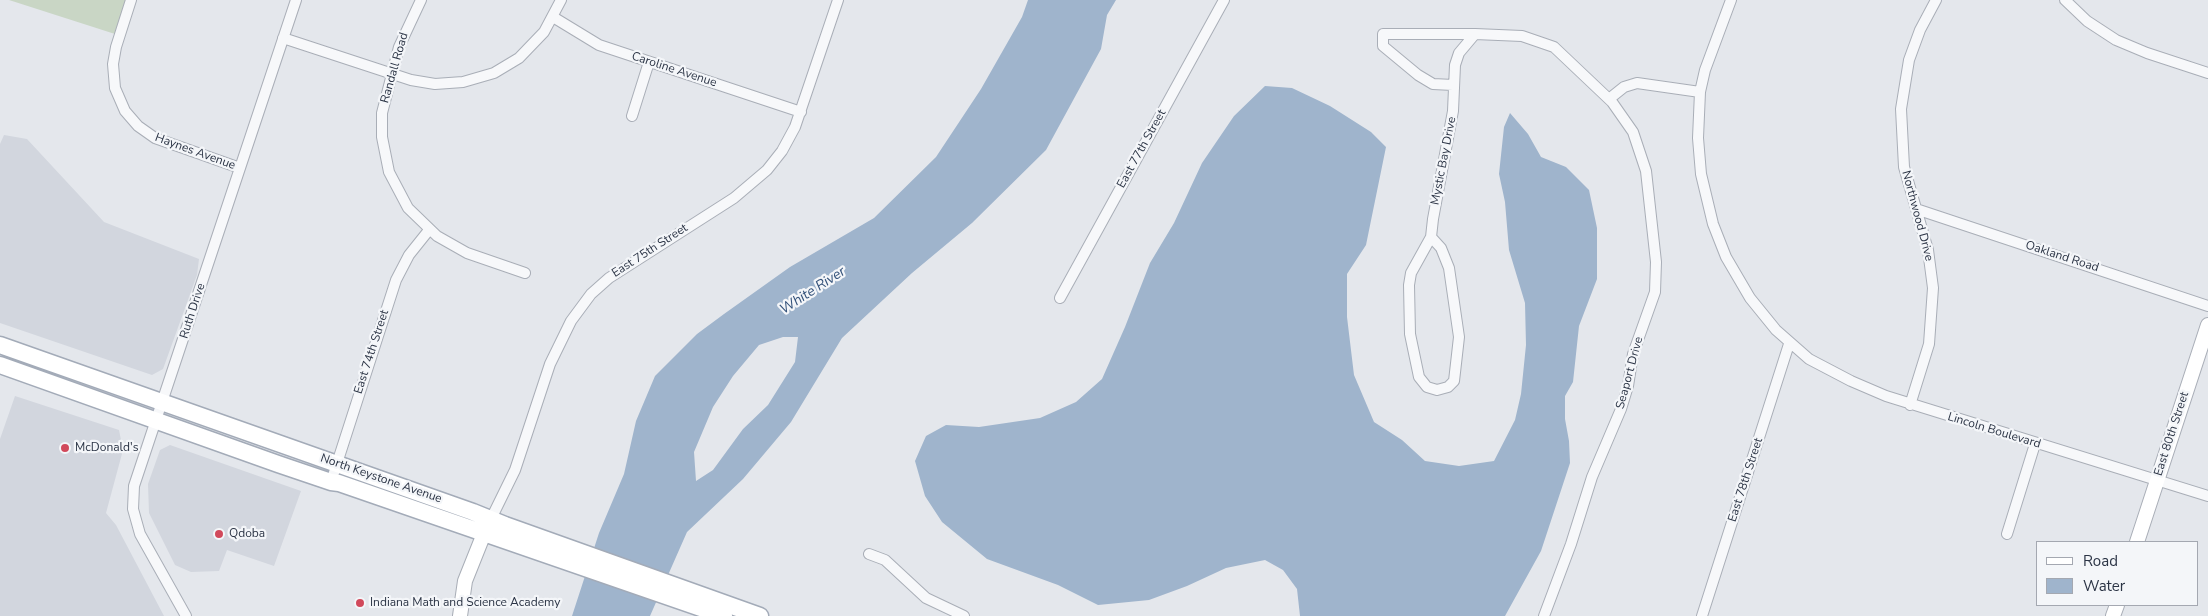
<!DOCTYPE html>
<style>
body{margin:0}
#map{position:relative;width:2208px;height:616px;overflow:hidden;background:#e4e7ec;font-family:"Nunito Sans",sans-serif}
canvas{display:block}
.legend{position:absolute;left:2036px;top:541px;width:162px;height:65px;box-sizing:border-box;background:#f4f6f9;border:1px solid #a4a8b1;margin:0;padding:6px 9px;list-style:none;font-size:15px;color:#2b3445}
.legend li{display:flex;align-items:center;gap:10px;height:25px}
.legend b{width:25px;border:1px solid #a4a8b1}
</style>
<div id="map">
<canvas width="2208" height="616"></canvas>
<ul class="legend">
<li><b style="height:6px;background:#fff"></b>Road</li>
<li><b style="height:14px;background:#9fb4cc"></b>Water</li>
</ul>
</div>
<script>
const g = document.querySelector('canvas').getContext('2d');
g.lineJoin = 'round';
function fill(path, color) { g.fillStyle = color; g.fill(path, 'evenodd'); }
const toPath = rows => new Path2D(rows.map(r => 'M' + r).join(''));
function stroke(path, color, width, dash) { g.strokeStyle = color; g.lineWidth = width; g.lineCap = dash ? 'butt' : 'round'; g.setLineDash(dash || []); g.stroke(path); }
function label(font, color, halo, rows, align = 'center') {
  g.font = font + ' "Nunito Sans",sans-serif'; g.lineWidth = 4.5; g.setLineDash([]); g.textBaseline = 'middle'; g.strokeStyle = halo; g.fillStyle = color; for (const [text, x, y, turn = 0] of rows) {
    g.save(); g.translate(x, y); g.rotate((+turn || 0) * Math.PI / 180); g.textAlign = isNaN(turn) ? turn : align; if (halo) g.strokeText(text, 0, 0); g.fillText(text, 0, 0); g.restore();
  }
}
fill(toPath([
 [4,135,27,139,104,222,199,259,197,275,163,369,152,375,0,323,0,144],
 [15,396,119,430,123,450,106,513,116,525,164,616,0,616,0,439],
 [170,445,301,491,274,566,227,550,219,571,191,572,175,565,149,513,148,484,160,450]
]), '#d2d6de');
fill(toPath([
 [9,0,126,0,115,34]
]), '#c9d6c5');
fill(toPath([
 [1028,0,1116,0,1107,15,1101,49,1046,150,972,223,912,273,842,338,791,422,743,479,687,532,650,616,572,616,599,533,624,474,636,421,655,376,697,334,724,314,790,267,874,218,936,157,981,89,1022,17],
 [783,337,798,337,795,362,768,405,743,429,713,470,696,481,694,452,713,407,733,376,759,345],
 [1265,86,1292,88,1330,106,1371,132,1386,147,1366,245,1347,274,1347,317,1354,375,1374,422,1402,440,1425,461,1459,466,1494,461,1515,420,1521,394,1526,345,1525,303,1509,250,1505,202,1499,174,1504,127,1510,113,1528,134,1541,157,1566,167,1589,190,1597,228,1597,279,1579,326,1573,382,1565,396,1565,419,1569,441,1570,463,1541,551,1505,616,1300,616,1297,589,1283,570,1265,560,1226,568,1187,586,1149,600,1098,605,1058,585,987,559,942,522,925,496,915,461,926,436,946,425,979,427,1040,418,1076,402,1102,379,1125,327,1150,263,1174,223,1202,163,1234,116]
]), '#9fb4cc');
const street = toPath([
 [131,0,116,47,113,64,115,88,125,111,138,126,155,138,240,168],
 [421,0,399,47,382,113,382,137,389,172,408,208,437,236,467,253,525,273],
 [1731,0,1705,70,1700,92,1698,138,1701,174,1713,224,1726,257,1750,298,1776,330,1809,359,1851,381,1886,396,2208,496],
 [2065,0,2087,21,2116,40,2147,53,2208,73],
 [553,17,599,45,801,112],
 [283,38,411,80,435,84,463,82,494,73,519,58,544,32,561,0],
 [1453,85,1433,84,1418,75,1383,46,1383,34,1475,34],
 [1609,99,1624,87,1637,83,1700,92],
 [632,116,649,62],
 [1916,209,2208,306],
 [1431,237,1433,219,1453,111,1455,65,1459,53,1475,34,1522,36,1554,47,1612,102,1633,132,1646,171,1656,262,1655,292,1633,354,1628,386,1621,409,1592,477,1571,544,1544,616],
 [1431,237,1441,248,1449,268,1459,337,1454,381,1448,387,1437,390,1427,387,1419,377,1410,334,1409,285,1411,273,1431,237],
 [1060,298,1224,0],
 [1910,405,1929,344,1933,288,1928,250,1904,167,1901,109,1909,60,1920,30,1936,0],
 [331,482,396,280,409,255,429,230],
 [489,523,515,470,550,364,571,321,591,294,609,278,734,198,767,170,782,151,795,127,838,0],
 [2007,534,2035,444],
 [869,554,885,560,926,598,964,616],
 [186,616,140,534,133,509,134,486,296,0],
 [1702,616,1789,344]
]);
const secondary = toPath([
 [2137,542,2208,325],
 [460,616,465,581,487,526],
 [2113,616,2117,605]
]);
const primary = toPath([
 [0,345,473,512,505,525,760,616],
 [0,365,278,464,331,482,339,483,724,616]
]);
stroke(street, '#a9aeb7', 12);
stroke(secondary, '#a9aeb7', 16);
stroke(primary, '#a3abb8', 19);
stroke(street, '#f7f8fa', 10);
stroke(secondary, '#fff', 14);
stroke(primary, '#fff', 16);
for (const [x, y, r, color] of [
 [65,448,5,"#d1495b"],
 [219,534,5,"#d1495b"],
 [360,603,5,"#d1495b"]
]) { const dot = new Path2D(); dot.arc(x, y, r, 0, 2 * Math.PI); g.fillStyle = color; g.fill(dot); stroke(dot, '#f4f6f9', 2); }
label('12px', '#2b3445', '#f4f6f9', [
 ["Randall Road",395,68,-74],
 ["Caroline Avenue",674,70,18],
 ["East 77th Street",1142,149,-61],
 ["Haynes Avenue",195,152,20],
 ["Mystic Bay Drive",1444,161,-79],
 ["Northwood Drive",1917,216,75],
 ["East 75th Street",650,251,-33],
 ["Oakland Road",2062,257,18],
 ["Ruth Drive",193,311,-72],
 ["East 74th Street",372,352,-72],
 ["Seaport Drive",1630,373,-75],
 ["Lincoln Boulevard",1994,431,17],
 ["East 80th Street",2172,434,-72],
 ["North Keystone Avenue",381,479,19],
 ["East 78th Street",1746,480,-72]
]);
label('12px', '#2b3445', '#f4f6f9', [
 ["McDonald's",75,448],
 ["Qdoba",229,534],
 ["Indiana Math and Science Academy",370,603]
], 'left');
label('italic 14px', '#34527a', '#f4f6f9', [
 ["White River",813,291,-33]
]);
</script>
